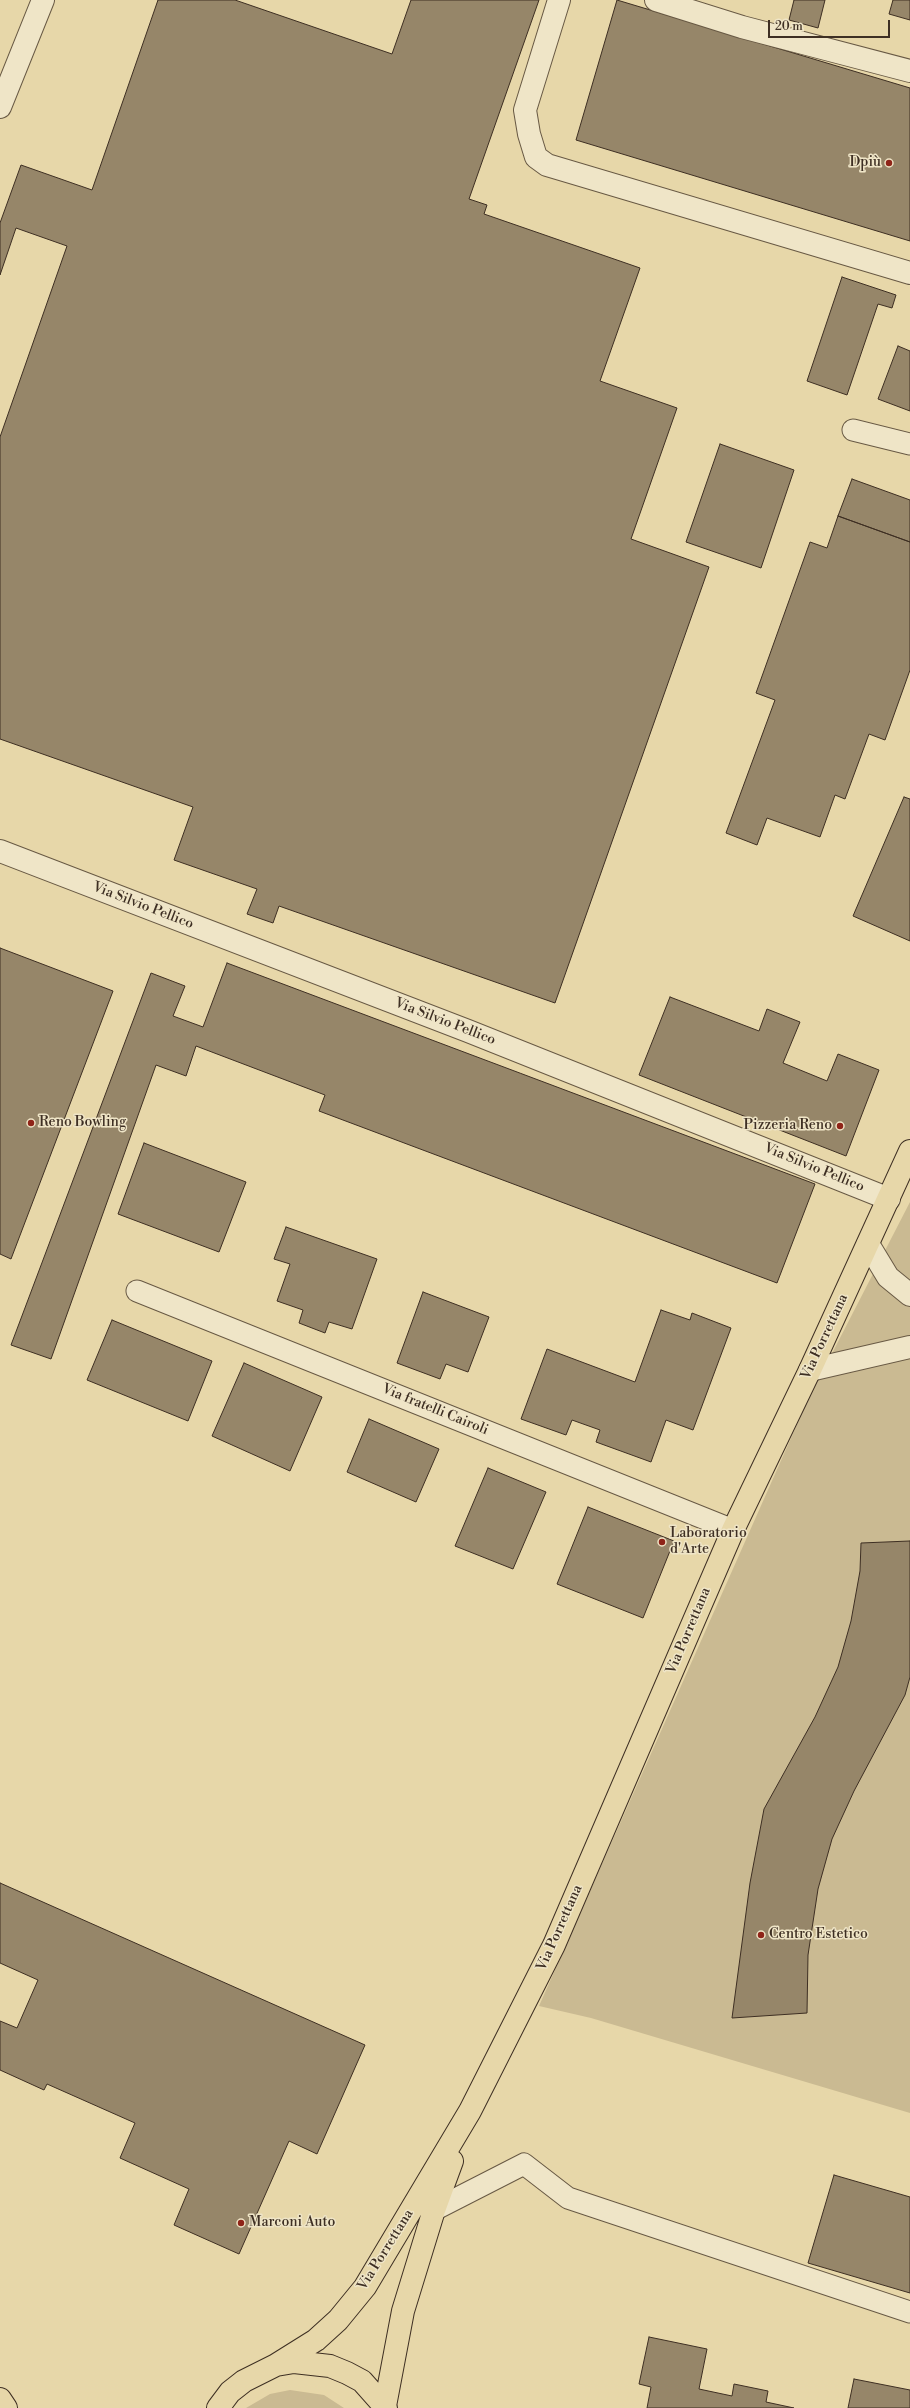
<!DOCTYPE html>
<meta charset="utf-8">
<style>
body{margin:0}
#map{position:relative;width:910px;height:2408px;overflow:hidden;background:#e7d7a9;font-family:"Libre Bodoni",serif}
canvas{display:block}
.scale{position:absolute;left:768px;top:20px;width:122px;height:18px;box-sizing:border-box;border:2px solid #3e2f23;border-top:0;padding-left:5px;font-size:12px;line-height:14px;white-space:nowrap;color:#3e2f23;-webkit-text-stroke:3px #efe5c7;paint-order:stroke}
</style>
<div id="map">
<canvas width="910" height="2408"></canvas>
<div class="scale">20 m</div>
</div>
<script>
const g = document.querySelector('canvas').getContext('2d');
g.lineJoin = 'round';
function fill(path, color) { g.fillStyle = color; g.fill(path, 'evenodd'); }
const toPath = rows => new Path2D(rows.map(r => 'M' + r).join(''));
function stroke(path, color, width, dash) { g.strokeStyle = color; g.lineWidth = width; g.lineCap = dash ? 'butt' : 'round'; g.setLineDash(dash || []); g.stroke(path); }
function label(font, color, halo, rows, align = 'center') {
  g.font = font + ' "Libre Bodoni",serif'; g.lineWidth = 3; g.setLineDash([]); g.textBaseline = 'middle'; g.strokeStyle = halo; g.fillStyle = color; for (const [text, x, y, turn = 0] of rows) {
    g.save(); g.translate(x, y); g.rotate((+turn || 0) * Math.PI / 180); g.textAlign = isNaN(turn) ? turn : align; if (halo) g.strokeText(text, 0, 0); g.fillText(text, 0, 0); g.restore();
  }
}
fill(toPath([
 [910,1202,910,2113,591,2018,539,2006,807,1402],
 [290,2390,324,2395,344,2408,246,2408,270,2394]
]), '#caba92');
const building = toPath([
 [158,0,235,0,392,54,411,0,539,0,469,199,487,205,484,214,640,268,600,381,677,408,631,539,709,567,555,1003,279,906,273,923,247,914,257,889,174,860,193,807,0,739,0,437,67,246,16,228,0,275,0,223,21,165,92,190,158,0],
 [617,0,910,88,910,241,576,140,617,0],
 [794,0,825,0,818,28,789,20,794,0],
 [893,0,910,0,910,20,889,14,893,0],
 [842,277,896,295,892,308,878,304,847,395,807,381,842,277],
 [898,346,910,351,910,411,878,399,898,346],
 [720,444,794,470,761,568,686,542,720,444],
 [852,479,910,500,910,542,838,516,852,479],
 [838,516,910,542,910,670,885,740,869,734,845,799,835,795,820,837,767,818,757,845,726,833,775,700,756,693,810,542,827,548,838,516],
 [904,797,910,799,910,941,853,916,904,797],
 [0,948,113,991,11,1259,0,1254,0,948],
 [227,963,815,1184,777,1283,319,1111,325,1095,196,1046,186,1076,156,1065,51,1359,11,1345,151,973,185,986,173,1016,203,1027,227,963],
 [670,997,759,1031,767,1009,800,1022,783,1063,827,1081,838,1054,879,1070,846,1156,639,1075,670,997],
 [144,1143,246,1182,219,1252,118,1214,144,1143],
 [286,1227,377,1259,352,1329,329,1322,325,1333,299,1323,303,1310,277,1301,290,1264,274,1259,286,1227],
 [423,1292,489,1317,468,1372,446,1364,440,1379,397,1363,423,1292],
 [661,1310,690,1320,692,1313,731,1328,693,1430,666,1420,651,1462,596,1442,600,1430,572,1420,566,1435,521,1419,547,1349,635,1382,661,1310],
 [112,1320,212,1361,188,1421,87,1380,112,1320],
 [244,1363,322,1397,290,1471,212,1436,244,1363],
 [369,1419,439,1449,416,1502,347,1472,369,1419],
 [488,1468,546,1492,513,1569,455,1546,488,1468],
 [588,1507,674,1541,643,1618,557,1584,588,1507],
 [910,1541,910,1677,905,1695,854,1791,832,1839,818,1889,808,1955,807,2013,732,2018,750,1883,764,1809,815,1717,838,1667,851,1621,860,1571,861,1543,910,1541],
 [0,1883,365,2045,317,2154,289,2141,239,2254,174,2225,189,2189,120,2158,135,2123,47,2084,44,2090,0,2070,0,2021,17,2028,38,1980,0,1963,0,1883],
 [834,2175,910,2197,910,2293,808,2263,834,2175],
 [649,2337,707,2349,699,2389,732,2396,734,2384,768,2391,766,2402,794,2408,647,2408,651,2387,639,2384,649,2337],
 [854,2379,910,2390,910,2408,848,2408,854,2379]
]);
fill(building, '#968669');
stroke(building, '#3e2f23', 1);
const lane = toPath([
 [853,430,910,444],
 [137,1291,733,1530],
 [434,2210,524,2164,568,2198,910,2312]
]);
const street = toPath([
 [559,0,525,110,529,134,536,157,547,165,910,273],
 [656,0,742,27,910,71],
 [0,107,43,0],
 [0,851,468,1031,889,1199],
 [868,1244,888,1277,910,1295],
 [810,1370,910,1347]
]);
const primary = toPath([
 [276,2365,316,2340,338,2320,365,2287,470,2111,554,1945,733,1530,810,1370,910,1151],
 [385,2406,403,2311,434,2210,452,2161],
 [218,2408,230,2392,244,2381,276,2365,294,2362,330,2366,347,2373,362,2381,386,2408]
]);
const highway = toPath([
 [0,2399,6,2408]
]);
stroke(lane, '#685944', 23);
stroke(street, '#685944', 24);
stroke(primary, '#3e2f23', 24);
stroke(highway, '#3e2f23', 24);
stroke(lane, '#efe5c7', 21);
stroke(street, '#efe5c7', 22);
stroke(primary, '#e7d7a9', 22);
stroke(highway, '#e7d7a9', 22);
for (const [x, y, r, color] of [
 [889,163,4,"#8f2418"],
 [31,1123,4,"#8f2418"],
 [840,1126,4,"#8f2418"],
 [662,1542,4,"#8f2418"],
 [761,1935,4,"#8f2418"],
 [241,2223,4,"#8f2418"]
]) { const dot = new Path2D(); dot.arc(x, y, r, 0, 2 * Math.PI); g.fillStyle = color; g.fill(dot); stroke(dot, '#efe5c7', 1.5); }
label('14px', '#3e2f23', '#efe5c7', [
 ["Dpiù",881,163,"right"],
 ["Reno Bowling",39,1123],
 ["Pizzeria Reno",832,1126,"right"],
 ["Laboratorio",670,1534],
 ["d'Arte",670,1550],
 ["Centro Estetico",769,1935],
 ["Marconi Auto",249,2223]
], 'left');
label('14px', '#3e2f23', '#efe5c7', [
 ["Via Silvio Pellico",143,906,21],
 ["Via Silvio Pellico",445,1022,21],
 ["Via Silvio Pellico",814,1168,22],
 ["Via Porrettana",825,1337,-65],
 ["Via fratelli Cairoli",435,1410,22],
 ["Via Porrettana",689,1631,-67],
 ["Via Porrettana",560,1928,-66],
 ["Via Porrettana",386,2250,-58]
]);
</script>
